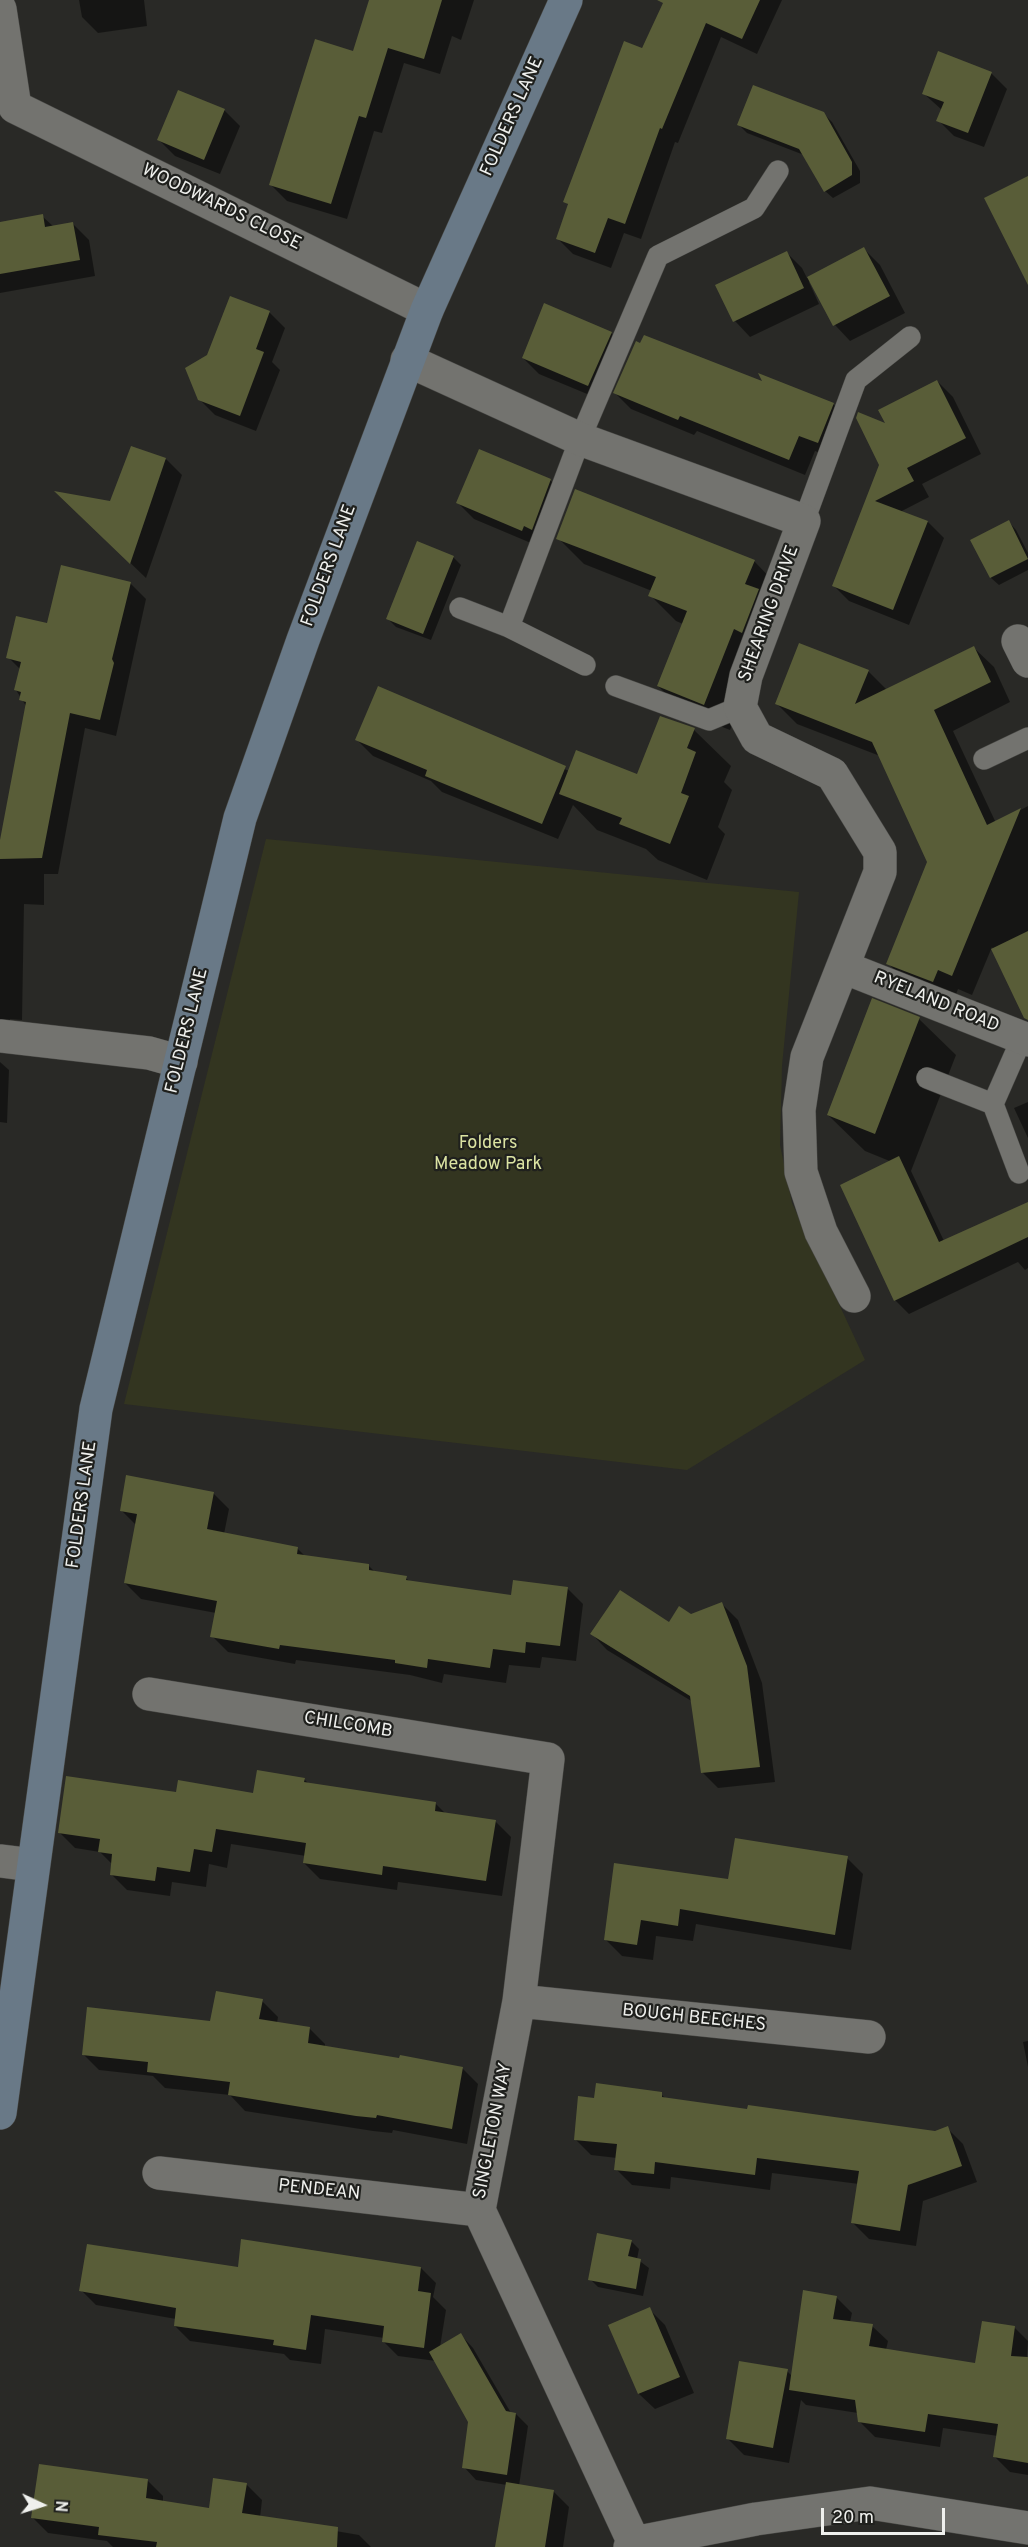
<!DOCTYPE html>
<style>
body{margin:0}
#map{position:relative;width:1028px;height:2547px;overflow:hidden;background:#292926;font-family:Overpass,sans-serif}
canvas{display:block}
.north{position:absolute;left:12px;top:2475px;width:60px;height:60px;-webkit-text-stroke:4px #1f201d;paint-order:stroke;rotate:94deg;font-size:16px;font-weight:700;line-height:24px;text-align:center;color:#eff0ed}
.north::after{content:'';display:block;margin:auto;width:21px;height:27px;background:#eff0ed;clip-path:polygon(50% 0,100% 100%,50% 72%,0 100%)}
.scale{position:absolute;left:821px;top:2508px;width:124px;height:27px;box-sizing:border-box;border:3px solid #eff0ed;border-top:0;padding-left:8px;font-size:18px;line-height:21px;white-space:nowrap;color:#eff0ed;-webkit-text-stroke:4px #1f201d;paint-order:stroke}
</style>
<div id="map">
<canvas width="1028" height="2547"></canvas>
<div class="north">N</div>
<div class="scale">20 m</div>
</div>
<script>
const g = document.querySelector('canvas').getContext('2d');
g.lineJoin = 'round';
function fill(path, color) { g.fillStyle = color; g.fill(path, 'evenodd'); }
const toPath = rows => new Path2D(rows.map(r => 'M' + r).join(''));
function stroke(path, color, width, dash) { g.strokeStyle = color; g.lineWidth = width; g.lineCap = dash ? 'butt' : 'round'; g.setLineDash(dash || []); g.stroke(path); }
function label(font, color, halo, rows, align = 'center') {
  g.font = font + ' Overpass,sans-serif'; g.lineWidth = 4.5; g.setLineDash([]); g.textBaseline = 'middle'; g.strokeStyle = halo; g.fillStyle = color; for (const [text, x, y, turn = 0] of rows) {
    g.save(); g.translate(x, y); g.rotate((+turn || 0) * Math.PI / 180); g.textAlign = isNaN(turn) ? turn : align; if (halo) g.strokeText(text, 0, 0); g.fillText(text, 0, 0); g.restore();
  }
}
fill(toPath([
 [266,839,799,892,782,1066,780,1145,792,1203,865,1360,687,1470,124,1404]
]), '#333520');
fill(toPath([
 [79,0,144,0,147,26,98,33,82,17],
 [371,0,474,0,461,40,452,36,440,74,404,63,382,133,374,131,347,219,287,201,271,185,354,53],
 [666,0,782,0,757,54,721,37,678,143,675,142,641,239,624,233,611,268,573,254,557,238,569,206,565,201],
 [991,73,1007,89,984,147,954,136,938,120,942,110,923,93],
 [224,110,240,126,220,174,175,156,159,140],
 [823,113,832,122,860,171,860,183,833,198,825,191,804,155,747,133,739,125],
 [42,216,54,227,73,224,89,240,95,276,0,293,0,223],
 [864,249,880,265,905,313,850,341,835,325,811,281,809,282,819,304,750,337,735,321,786,252,802,268,807,278],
 [269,312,285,328,272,362,280,370,256,431,215,415,199,399],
 [611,333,627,349,604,401,539,374,523,358],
 [937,381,953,397,981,454,922,484,929,497,900,512,928,522,944,538,909,625,849,601,833,585,881,465,888,426],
 [615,393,833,404,849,420,834,458,815,451,805,475,697,431,694,435,631,409],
 [166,459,182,475,146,578,72,507,111,503],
 [550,480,566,496,538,546,474,519,458,503],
 [1009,522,1016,530,1028,553,1028,570,999,585,991,578],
 [558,538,754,561,780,588,760,654,730,730,684,712,658,686,683,624,676,621,650,595,652,591,584,564],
 [453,557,461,565,431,640,396,627,388,619],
 [130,583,146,599,116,736,85,728,58,874,44,874,44,905,24,904,22,1020,10,1019,10,1034,0,1043,0,848,26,706,16,690,21,670,8,657,48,625],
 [973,647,994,667,1010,702,953,731,996,823,1028,806,1028,1003,1011,986,992,947,972,995,958,989,953,1002,908,984,888,963,929,862,880,756,797,724,777,704,868,671,887,690],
 [379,688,569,771,638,776,694,730,731,766,724,782,732,790,718,827,725,834,707,880,658,860,646,849,597,830,573,805,558,839,442,792,431,781,373,756,357,740],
 [919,1019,956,1055,911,1171,944,1241,1028,1204,1028,1268,1025,1270,1018,1262,909,1314,895,1300,892,1162,865,1151,828,1115],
 [0,1062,9,1070,7,1123,0,1122],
 [1028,1102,1028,1138,1014,1108],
 [213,1493,229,1509,224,1534,297,1548,306,1557,369,1566,376,1573,406,1578,410,1582,513,1596,567,1588,583,1604,576,1661,542,1657,540,1668,509,1665,506,1683,444,1674,442,1683,410,1675,296,1660,295,1664,228,1652,212,1636,216,1613,141,1599,125,1583,136,1525,121,1510],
 [722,1604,738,1620,762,1683,775,1782,718,1788,702,1772,693,1702,607,1650,592,1634,669,1624],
 [304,1779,310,1785,435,1803,446,1814,495,1821,511,1837,502,1896,398,1882,397,1890,320,1879,304,1863,306,1856,231,1844,227,1868,209,1864,206,1887,172,1882,170,1896,127,1890,111,1874,112,1864,100,1852,75,1848,59,1832,178,1793,254,1795],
 [847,1858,863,1874,851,1950,696,1924,693,1941,656,1936,653,1960,622,1956,606,1940,616,1865,729,1880],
 [262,2001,278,2017,277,2023,309,2028,325,2044,325,2048,462,2068,478,2084,467,2144,393,2130,392,2133,373,2131,245,2111,230,2095,165,2088,153,2076,99,2070,83,2054,212,2022],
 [1028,2041,1028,2067,1023,2042],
 [661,2094,667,2100,935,2132,947,2128,963,2144,977,2182,923,2201,916,2246,869,2239,853,2223,859,2184,772,2173,770,2190,671,2177,670,2189,632,2185,616,2169,617,2158,591,2155,575,2139,595,2099],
 [631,2241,639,2249,637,2259,649,2268,643,2296,598,2287,590,2279],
 [421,2268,436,2283,433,2297,446,2310,440,2347,461,2335,473,2348,511,2413,516,2414,528,2426,519,2486,553,2491,569,2507,563,2547,497,2547,507,2485,476,2480,464,2467,470,2421,436,2361,398,2356,383,2341,384,2338,325,2329,321,2364,290,2360,284,2354,190,2341,175,2326,176,2319,96,2305,81,2290,239,2269],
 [836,2297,852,2313,850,2322,872,2326,888,2341,886,2350,976,2364,1015,2328,1028,2341,1026,2370,1028,2370,1028,2475,1010,2472,995,2457,998,2436,943,2428,940,2447,875,2437,859,2421,858,2413,806,2405,801,2400,789,2463,744,2455,728,2439,787,2371,792,2376],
 [649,2309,665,2325,694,2393,655,2409,639,2394,610,2326],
 [147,2480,163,2496,163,2502,210,2510,246,2484,262,2500,260,2518,359,2535,371,2547,113,2547,107,2541,48,2533,32,2517]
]), '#0007');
fill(toPath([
 [369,0,442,0,424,59,388,48,366,118,359,116,331,204,269,185,315,39,353,51],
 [657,0,760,0,742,39,706,23,662,129,660,128,625,224,608,218,595,253,556,239,568,204,563,202,624,41,642,48,663,3],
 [938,51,992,72,968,133,936,121,944,102,922,94],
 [753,85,824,112,852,162,852,175,824,192,799,149,737,125],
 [178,90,225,109,204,160,157,140],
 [1028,176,1028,285,984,198],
 [43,214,45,227,73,222,80,260,0,274,0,222],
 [864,247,890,296,833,326,807,277],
 [787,251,804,288,733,322,715,285],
 [230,296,270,311,256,349,264,352,240,416,198,400,185,368,207,355],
 [544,303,612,332,588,386,522,358],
 [644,335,762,381,758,373,834,403,818,443,799,436,789,460,680,416,678,420,613,393,636,341,640,343],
 [937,380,966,438,907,468,914,481,875,501,928,521,893,610,832,586,879,465,856,418,858,412,885,423,878,410],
 [131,446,166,458,130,564,54,491,110,501],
 [479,449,551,479,532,530,524,526,522,531,456,503],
 [575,489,755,560,745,584,759,589,742,633,734,629,704,705,657,686,687,611,648,596,656,577,556,539],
 [1009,520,1028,559,990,578,970,540],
 [417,541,454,556,423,634,386,619],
 [61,565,131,582,112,659,114,663,100,720,70,713,42,858,0,859,0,840,26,702,19,700,21,692,14,690,21,662,6,658,16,616,47,623],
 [799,643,869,670,855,704,974,646,991,682,934,710,987,825,1021,808,952,976,938,970,933,982,886,964,927,862,872,742,775,704],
 [378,686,566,766,542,824,425,776,427,770,355,740],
 [660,716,695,728,687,748,696,752,681,793,689,796,670,844,619,824,622,818,559,794,576,750,637,774],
 [1028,931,1028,1020,1024,1018,991,949],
 [872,998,920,1017,875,1134,827,1115],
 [899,1156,939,1242,1028,1202,1028,1237,894,1301,840,1185],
 [126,1475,214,1492,207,1529,298,1547,297,1554,369,1564,369,1570,407,1576,406,1580,511,1595,513,1580,568,1587,560,1646,526,1642,525,1653,493,1649,490,1668,428,1659,427,1668,395,1663,395,1660,280,1645,279,1649,210,1637,217,1601,124,1583,137,1514,120,1511],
 [620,1590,669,1622,679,1606,691,1614,722,1602,747,1666,760,1767,701,1773,690,1696,590,1634],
 [257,1770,305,1778,304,1782,436,1802,435,1811,496,1820,486,1881,383,1866,382,1875,303,1863,306,1843,216,1829,212,1852,194,1849,190,1872,157,1867,155,1881,110,1875,112,1854,98,1852,100,1839,58,1833,66,1776,176,1792,178,1780,253,1793],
 [735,1838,848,1856,835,1935,680,1909,678,1926,641,1920,637,1945,604,1940,614,1863,728,1879],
 [216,1991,263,1999,259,2019,310,2027,308,2043,399,2058,400,2055,463,2067,452,2129,377,2115,376,2118,356,2116,228,2095,230,2082,147,2072,148,2062,82,2055,87,2007,210,2021],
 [596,2083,662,2092,662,2097,747,2109,748,2105,935,2131,948,2126,962,2166,908,2185,900,2231,851,2223,859,2171,757,2158,755,2175,655,2162,654,2174,614,2170,617,2144,574,2140,578,2096,594,2098],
 [597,2233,632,2240,628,2256,641,2259,636,2289,588,2280],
 [241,2239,421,2267,418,2291,431,2293,424,2348,382,2342,384,2326,311,2315,306,2350,273,2345,274,2340,174,2326,176,2308,79,2291,87,2244,238,2267],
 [803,2290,837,2296,833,2319,873,2324,869,2346,975,2363,982,2321,1015,2326,1011,2356,1028,2357,1028,2463,993,2457,998,2424,928,2414,925,2432,858,2422,855,2400,789,2390],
 [650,2307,680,2377,638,2394,608,2325],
 [461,2333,506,2411,516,2413,507,2475,462,2468,468,2422,429,2352],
 [739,2361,788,2369,773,2448,726,2439],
 [39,2464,148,2479,146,2498,209,2508,213,2478,247,2483,242,2513,338,2527,337,2547,156,2547,157,2542,98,2535,99,2527,31,2518],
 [506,2482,554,2490,545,2547,495,2547]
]), '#595d38');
const service = toPath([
 [804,521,856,380,910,337],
 [460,608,509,627,585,665],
 [509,627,580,439,658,256,754,208,778,171],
 [616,686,709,720,740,707],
 [984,759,1028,738],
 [927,1078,993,1104],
 [1019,1173,993,1104,1022,1038]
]);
const minor = toPath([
 [0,9,15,107,427,310],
 [407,360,580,439,804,521,746,676,740,707,757,738,832,774,880,852,880,872,807,1057,799,1110,801,1172,821,1232,854,1296],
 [1018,641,1028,661],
 [843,967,1028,1040],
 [0,1036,149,1053,181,1062],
 [149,1694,548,1759,519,2001,479,2210,634,2543],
 [0,1861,33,1865],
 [519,2001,869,2037],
 [159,2173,479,2210],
 [630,2547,634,2543,756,2519,870,2503,1028,2528]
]);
const secondary = toPath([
 [0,2113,96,1409,240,818,303,640,427,310,566,0]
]);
stroke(service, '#474744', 22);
stroke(minor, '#474744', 34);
stroke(secondary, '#474744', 34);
stroke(service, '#73736f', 21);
stroke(minor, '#73736f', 33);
stroke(secondary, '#697987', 33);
label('18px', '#eff0ed', '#1f201d', [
 ["FOLDERS LANE",513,117,-66],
 ["WOODWARDS CLOSE",221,208,26],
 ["FOLDERS LANE",330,566,-70],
 ["SHEARING DRIVE",770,614,-70],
 ["RYELAND ROAD",936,1003,22],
 ["FOLDERS LANE",188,1031,-76],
 ["FOLDERS LANE",83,1505,-82],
 ["CHILCOMB",348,1726,9],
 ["BOUGH BEECHES",694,2019,6],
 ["SINGLETON WAY",494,2131,-79],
 ["PENDEAN",319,2191,6]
]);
label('18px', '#dbe3a2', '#1f201d', [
 ["Folders",488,1144],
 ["Meadow Park",488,1165]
]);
</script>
